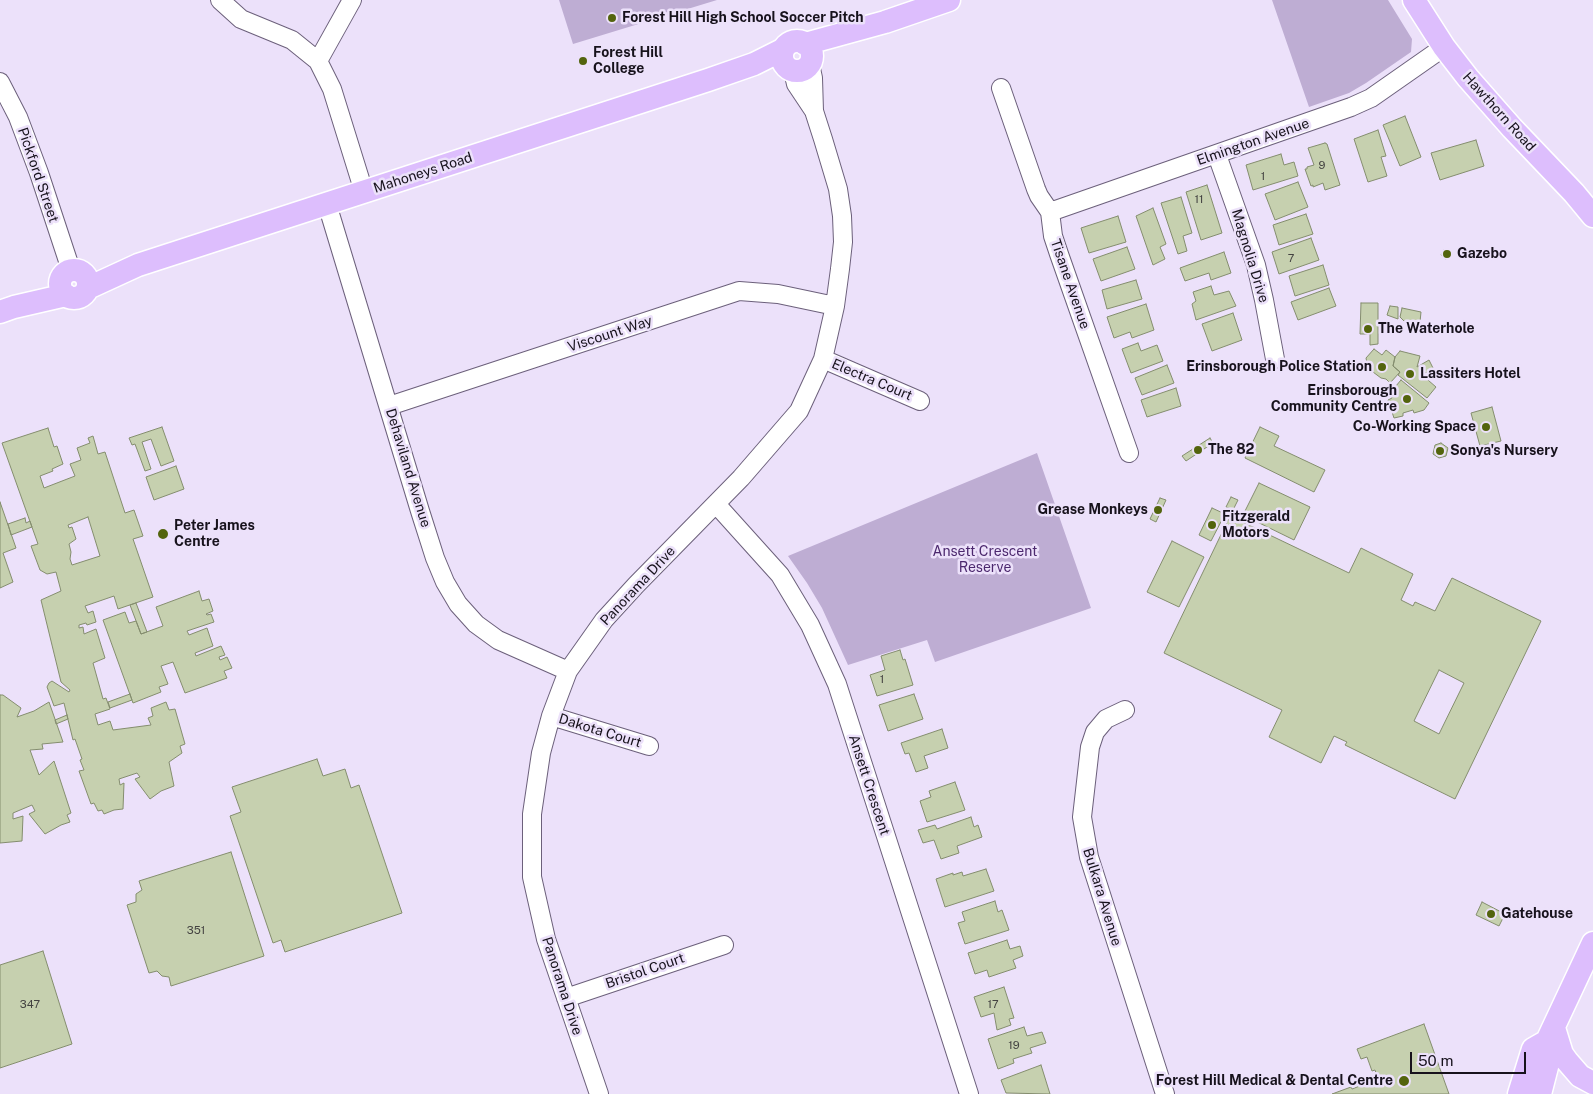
<!DOCTYPE html>
<style>
body{margin:0}
#map{position:relative;width:1593px;height:1094px;overflow:hidden;background:#ece1fa;font-family:"Public Sans",sans-serif}
canvas{display:block}
.scale{position:absolute;left:1410px;top:1052px;width:116px;height:22px;box-sizing:border-box;border:2px solid #17121c;border-top:0;padding-left:6px;font-size:15px;line-height:18px;white-space:nowrap;color:#17121c;-webkit-text-stroke:4px #ece1fa;paint-order:stroke}
</style>
<div id="map">
<canvas width="1593" height="1094"></canvas>
<div class="scale">50 m</div>
</div>
<script>
const g = document.querySelector('canvas').getContext('2d');
g.lineJoin = 'round';
function fill(path, color) { g.fillStyle = color; g.fill(path, 'evenodd'); }
const toPath = rows => new Path2D(rows.map(r => 'M' + r).join(''));
function stroke(path, color, width, dash) { g.strokeStyle = color; g.lineWidth = width; g.lineCap = dash ? 'butt' : 'round'; g.setLineDash(dash || []); g.stroke(path); }
function label(font, color, halo, rows, align = 'center') {
  g.font = font + ' "Public Sans",sans-serif'; g.lineWidth = 5; g.setLineDash([]); g.textBaseline = 'middle'; g.strokeStyle = halo; g.fillStyle = color; for (const [text, x, y, turn = 0] of rows) {
    g.save(); g.translate(x, y); g.rotate((+turn || 0) * Math.PI / 180); g.textAlign = isNaN(turn) ? turn : align; if (halo) g.strokeText(text, 0, 0); g.fillText(text, 0, 0); g.restore();
  }
}
fill(toPath([
 [559,0,717,0,573,44],
 [1272,0,1388,0,1412,39,1411,52,1366,83,1349,93,1309,107],
 [1037,453,1091,608,935,662,927,640,848,665,822,608,807,583,788,556]
]), '#beadd3');
const building = toPath([
 [1405,116,1421,157,1400,166,1383,125,1405,116],
 [1378,130,1386,156,1381,157,1387,176,1368,182,1354,139,1378,130],
 [1476,140,1484,166,1440,180,1431,153,1476,140],
 [1325,143,1327,144,1340,185,1325,190,1323,183,1313,187,1313,185,1311,186,1305,169,1307,169,1307,167,1314,165,1308,148,1325,143],
 [1281,154,1284,165,1294,162,1298,176,1253,190,1246,165,1281,154],
 [1298,182,1308,207,1275,220,1265,194,1298,182],
 [1207,185,1222,233,1201,240,1186,192,1207,185],
 [1181,197,1192,233,1183,236,1187,251,1178,254,1161,203,1181,197],
 [1153,208,1166,244,1160,247,1165,259,1153,265,1136,216,1153,208],
 [1306,214,1313,234,1279,245,1273,225,1306,214],
 [1118,216,1126,242,1089,253,1081,228,1118,216],
 [1311,238,1319,260,1279,274,1272,252,1311,238],
 [1127,247,1135,269,1101,281,1093,259,1127,247],
 [1444,250,1449,250,1452,254,1450,258,1445,259,1441,255,1444,250],
 [1224,252,1231,273,1211,280,1209,273,1185,281,1180,268,1224,252],
 [1323,265,1329,285,1295,296,1289,276,1323,265],
 [1136,280,1142,299,1107,309,1102,290,1136,280],
 [1211,286,1214,295,1229,291,1236,306,1196,320,1192,304,1196,301,1193,292,1211,286],
 [1329,288,1336,306,1298,320,1291,302,1329,288],
 [1361,303,1378,303,1378,344,1370,345,1370,334,1360,334,1361,303],
 [1146,304,1154,330,1132,338,1130,332,1114,338,1107,317,1146,304],
 [1390,306,1398,307,1398,319,1387,315,1390,306],
 [1402,308,1421,312,1420,322,1404,321,1400,317,1402,308],
 [1233,313,1242,340,1212,351,1202,324,1233,313],
 [1138,343,1141,351,1157,345,1163,361,1131,373,1122,349,1138,343],
 [1374,349,1382,355,1386,350,1395,357,1393,366,1400,372,1390,383,1386,379,1381,378,1369,369,1372,366,1367,363,1366,358,1374,349],
 [1400,351,1420,356,1417,367,1429,360,1434,370,1421,374,1436,387,1427,398,1398,375,1400,372,1393,366,1395,357,1400,351],
 [1167,365,1174,383,1142,395,1135,378,1167,365],
 [1401,380,1429,403,1424,410,1414,413,1413,410,1403,413,1403,416,1394,418,1388,400,1392,398,1390,393,1401,380],
 [1176,388,1181,406,1147,417,1141,400,1176,388],
 [1492,407,1501,441,1480,446,1471,413,1492,407],
 [162,427,174,461,161,466,151,439,142,442,151,469,145,471,135,444,132,445,129,438,162,427],
 [1260,427,1279,436,1274,446,1325,470,1314,492,1245,458,1260,427],
 [48,428,54,447,57,446,63,464,52,469,53,471,40,476,44,488,75,476,70,464,81,460,77,448,90,443,88,438,93,436,98,454,105,452,125,513,134,510,143,536,133,539,153,597,118,609,114,596,85,606,88,613,93,611,96,622,87,625,86,623,79,625,79,628,83,627,84,634,96,629,105,658,93,663,103,699,106,698,110,709,95,714,98,725,110,721,113,730,151,725,148,718,153,716,151,708,166,702,169,710,175,709,185,744,180,746,182,753,169,762,174,786,161,791,150,799,135,779,140,777,137,773,119,779,120,785,124,783,123,809,114,810,104,814,102,810,98,811,94,803,91,804,79,771,84,770,80,760,82,759,75,739,73,740,64,703,54,706,47,687,49,683,52,681,69,692,70,690,61,682,41,600,61,591,56,572,47,574,40,570,31,546,38,544,2,443,48,428],
 [88,517,100,556,72,565,70,559,71,552,69,544,76,539,72,527,69,528,68,525,88,517],
 [1210,438,1213,443,1186,461,1182,456,1210,438],
 [1441,443,1448,448,1446,456,1439,458,1433,454,1435,445,1441,443],
 [176,466,184,489,154,500,146,477,176,466],
 [1259,483,1310,507,1294,540,1243,515,1259,483],
 [1231,497,1238,500,1233,510,1226,507,1231,497],
 [1160,498,1166,500,1156,522,1150,519,1160,498],
 [0,502,16,548,3,553,13,582,0,588,0,502],
 [1212,508,1225,514,1211,541,1199,535,1212,508],
 [1230,516,1349,573,1361,548,1413,574,1401,600,1413,606,1415,602,1435,611,1452,578,1541,621,1455,799,1345,745,1347,742,1334,736,1321,763,1269,737,1282,710,1164,653,1230,516],
 [1439,670,1464,683,1439,734,1414,721,1439,670],
 [25,518,26,523,30,521,32,527,11,535,8,524,25,518],
 [1172,541,1204,557,1179,607,1147,592,1172,541],
 [199,591,202,601,209,599,213,611,206,614,207,615,211,614,214,622,187,631,189,635,207,628,213,646,195,653,196,656,221,646,225,655,219,657,220,660,227,657,232,668,224,671,227,678,185,693,173,662,161,666,168,684,159,687,161,692,133,703,103,620,125,612,129,623,136,621,141,634,163,626,156,607,199,591],
 [136,603,147,632,141,634,130,605,136,603],
 [900,650,903,660,905,659,913,685,877,696,870,675,885,670,881,656,900,650],
 [130,694,132,700,110,708,108,702,130,694],
 [914,694,923,719,888,731,879,705,914,694],
 [0,695,3,695,21,708,17,717,34,711,49,702,63,742,42,744,43,749,30,750,39,775,54,761,71,813,67,815,70,822,61,825,45,834,29,814,35,811,32,805,13,813,13,819,23,816,22,841,0,843,0,695],
 [67,715,68,719,56,724,55,720,67,715],
 [942,729,948,748,924,756,928,768,916,772,909,753,905,754,901,743,942,729],
 [317,759,323,776,345,769,351,788,359,785,402,913,285,952,281,940,273,943,230,816,241,812,232,787,317,759],
 [955,782,965,810,927,822,920,801,931,797,929,791,955,782],
 [971,817,974,827,978,825,982,837,957,846,959,853,941,859,934,840,923,843,918,830,935,825,937,829,971,817],
 [231,852,264,956,171,986,169,977,162,976,157,971,149,973,127,905,136,902,136,894,142,890,139,881,231,852],
 [986,869,994,891,945,907,936,879,953,873,953,875,962,872,963,876,986,869],
 [995,901,998,912,1002,910,1009,930,965,944,958,923,965,921,962,912,995,901],
 [1482,902,1505,914,1499,926,1476,915,1482,902],
 [1007,940,1010,949,1020,946,1023,956,1013,960,1016,968,989,977,987,970,975,974,968,953,1007,940],
 [43,951,72,1044,0,1068,0,965,43,951],
 [1004,987,1014,1018,1009,1019,1011,1025,997,1030,994,1013,981,1017,974,997,1004,987],
 [1424,1024,1449,1094,1332,1094,1351,1087,1352,1089,1378,1079,1375,1070,1372,1071,1367,1057,1361,1059,1357,1049,1424,1024],
 [1024,1027,1027,1036,1042,1032,1046,1043,1030,1048,1032,1053,1013,1059,1014,1063,998,1069,988,1039,1024,1027],
 [1041,1065,1050,1094,1006,1093,1001,1080,1041,1065]
]);
fill(building, '#c6d0af');
stroke(building, '#848d6e', 1);
const minor = toPath([
 [220,0,241,19,292,40,318,61,332,89,364,192],
 [318,61,352,0],
 [810,64,813,78,814,111],
 [0,82,18,117,39,173,71,270],
 [1001,88,1036,189,1039,196,1050,212,1053,236,1059,254,1129,453],
 [1217,155,1256,265,1264,300,1275,359],
 [327,204,420,511,435,558,445,582,458,604,476,624,498,640,568,671],
 [1050,212,1351,107,1371,98,1444,47],
 [823,359,920,401],
 [389,406,739,291,778,294,835,306],
 [716,504,780,575,810,625,837,684,969,1094],
 [1125,710,1106,719,1095,732,1090,747,1082,817,1089,857,1165,1094],
 [551,716,649,746],
 [566,998,724,945],
 [599,1094,546,939,532,877,532,814,541,753,551,716,568,671,604,620,636,585,741,478,799,411,823,359,835,306,840,269,843,242,842,216,838,189,823,139,814,111,796,84,793,71]
]);
const major = toPath([
 [1414,0,1444,47,1468,78,1512,128,1574,193,1593,216],
 '782 56a15 15 0 1 1 30 0a15 15 0 1 1-30 0Z',
 [805,44,885,22,949,0],
 '60 284a14 14 0 1 1 28 0a14 14 0 1 1-28 0Z',
 [88,288,138,265,708,80,754,64,782,50],
 [0,312,14,307,66,295],
 [1554,1028,1562,1054,1567,1061,1580,1076,1593,1083],
 [1519,1094,1533,1049,1547,1041],
 [1540,1094,1549,1059,1547,1041,1593,943]
]);
stroke(minor, '#6c607b', 20);
stroke(major, '#fff', 25);
stroke(minor, '#fff', 18);
stroke(major, '#ddbefd', 22);
for (const [x, y, r, color] of [
 [612,18,5,"#53640d"],
 [583,61,5,"#53640d"],
 [1447,254,5,"#53640d"],
 [1368,329,5,"#53640d"],
 [1382,367,5,"#53640d"],
 [1410,374,5,"#53640d"],
 [1407,399,5,"#53640d"],
 [1486,427,5,"#53640d"],
 [1198,450,5,"#53640d"],
 [1440,451,5,"#53640d"],
 [1158,510,5,"#53640d"],
 [1212,525,5,"#53640d"],
 [163,534,6,"#53640d"],
 [1491,914,5,"#53640d"],
 [1404,1081,6,"#53640d"]
]) { const dot = new Path2D(); dot.arc(x, y, r, 0, 2 * Math.PI); g.fillStyle = color; g.fill(dot); stroke(dot, '#ece1fa', 2); }
label('11px', '#434241', null, [
 ["9",1322,166],
 ["1",1263,177],
 ["11",1199,200],
 ["7",1291,259],
 ["1",882,680],
 ["351",196,931],
 ["347",30,1005],
 ["17",993,1005],
 ["19",1014,1046]
]);
label('bold 14px', '#17121c', '#ece1fa', [
 ["Forest Hill High School Soccer Pitch",622,18],
 ["Forest Hill",593,53],
 ["College",593,69],
 ["Gazebo",1457,254],
 ["The Waterhole",1378,329],
 ["Erinsborough Police Station",1372,367,"right"],
 ["Lassiters Hotel",1420,374],
 ["Erinsborough",1397,391,"right"],
 ["Community Centre",1397,407,"right"],
 ["Co-Working Space",1476,427,"right"],
 ["The 82",1208,450],
 ["Sonya's Nursery",1450,451],
 ["Grease Monkeys",1148,510,"right"],
 ["Fitzgerald",1222,517],
 ["Motors",1222,533],
 ["Peter James",174,526],
 ["Centre",174,542],
 ["Gatehouse",1501,914],
 ["Forest Hill Medical & Dental Centre",1393,1081,"right"]
], 'left');
label('14px', '#17121c', '#ece1fa', [
 ["Hawthorn Road",1499,112,48],
 ["Elmington Avenue",1253,142,-19],
 ["Mahoneys Road",423,173,-18],
 ["Pickford Street",38,175,71],
 ["Magnolia Drive",1250,256,73],
 ["Tisane Avenue",1070,284,71],
 ["Viscount Way",610,334,-18],
 ["Electra Court",872,380,23],
 ["Dehaviland Avenue",408,468,73],
 ["Panorama Drive",638,586,-47],
 ["Dakota Court",600,731,17],
 ["Ansett Crescent",869,785,72],
 ["Bulkara Avenue",1102,897,73],
 ["Bristol Court",645,971,-19],
 ["Panorama Drive",562,986,72]
]);
label('14px', '#4c286e', '#ece1fa', [
 ["Ansett Crescent",985,552],
 ["Reserve",985,568]
]);
</script>
